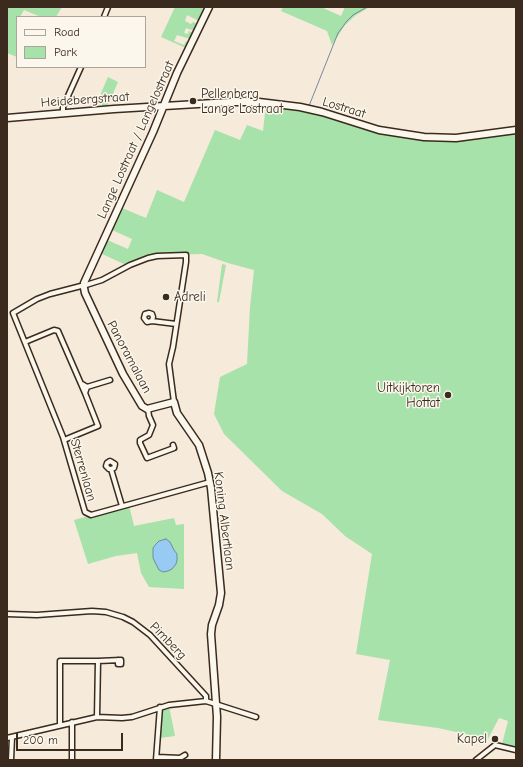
<!DOCTYPE html>
<style>
body{margin:0}
#map{position:relative;width:523px;height:767px;overflow:hidden;background:#f6eada;font-family:"Comic Neue",sans-serif}
canvas{display:block}
.frame{position:absolute;inset:0;border:8px solid #3b2a1e;pointer-events:none}
.legend{position:absolute;left:16px;top:16px;width:130px;height:52px;box-sizing:border-box;background:#fbf7ec;border:1px solid #aea59a;margin:0;padding:5px 7px;list-style:none;font-size:12px;color:#3b2a1e}
.legend li{display:flex;align-items:center;gap:8px;height:20px}
.legend b{width:20px;border:1px solid #aea59a}
.scale{position:absolute;left:16px;top:733px;width:107px;height:18px;box-sizing:border-box;border:2px solid #3b2a1e;border-top:0;padding-left:5px;font-size:12px;line-height:14px;white-space:nowrap;color:#3b2a1e;-webkit-text-stroke:3px #fbf7ec;paint-order:stroke}
</style>
<div id="map">
<canvas width="523" height="767"></canvas>
<div class="frame"></div>
<ul class="legend">
<li><b style="height:5px;background:#fbf7ec"></b>Road</li>
<li><b style="height:11px;background:#a6e2a9"></b>Park</li>
</ul>
<div class="scale">200 m</div>
</div>
<script>
const g = document.querySelector('canvas').getContext('2d');
g.lineJoin = 'round';
function fill(path, color) { g.fillStyle = color; g.fill(path, 'evenodd'); }
const toPath = rows => new Path2D(rows.map(r => 'M' + r).join(''));
function stroke(path, color, width, dash) { g.strokeStyle = color; g.lineWidth = width; g.lineCap = dash ? 'butt' : 'round'; g.setLineDash(dash || []); g.stroke(path); }
function label(font, color, halo, rows, align = 'center') {
  g.font = font + ' "Comic Neue",sans-serif'; g.lineWidth = 3; g.setLineDash([]); g.textBaseline = 'middle'; g.strokeStyle = halo; g.fillStyle = color; for (const [text, x, y, turn = 0] of rows) {
    g.save(); g.translate(x, y); g.rotate((+turn || 0) * Math.PI / 180); g.textAlign = isNaN(turn) ? turn : align; if (halo) g.strokeText(text, 0, 0); g.fillText(text, 0, 0); g.restore();
  }
}
fill(toPath([
 [7,7,62,7,56,17,41,17,24,10,20,17,17,17,17,57,7,53],
 [175,7,206,7,199,21,187,15,185,21,191,24,193,22,198,24,195,31,186,28,184,33,188,34,189,31,194,33,190,39,177,35,174,41,184,45,186,41,189,42,186,48,161,37],
 [283,7,321,7,341,16,345,7,370,7,356,15,345,25,332,45,327,31,281,11],
 [108,77,118,82,108,105,102,106,101,93],
 [266,105,306,111,384,134,417,140,462,140,516,133,516,748,502,744,508,721,499,718,488,739,438,728,378,720,390,660,356,654,372,554,345,536,322,514,282,491,224,434,214,414,220,377,247,364,250,307,254,270,228,263,202,254,157,255,126,265,100,253,107,240,128,249,132,239,112,230,122,208,146,218,157,190,184,202,215,130,240,140,247,125,263,131],
 [222,264,226,265,219,302,217,302],
 [129,505,134,526,174,518,176,525,184,524,184,589,149,587,141,573,137,553,116,556,88,564,74,520],
 [169,706,175,736,160,738,162,709]
]), '#a6e2a9');
const water = toPath([
 [166,539,170,542,174,550,177,554,177,560,176,564,172,569,168,571,163,572,159,570,153,558,153,548,156,544,159,541,166,539]
]);
fill(water, '#97cbf4');
stroke(water, '#728b9e', 1);
stroke(toPath([
 [309,106,338,33,347,21,353,15,367,7]
]), '#728b9e', 1);
const street = toPath([
 [104,17,108,7],
 [63,113,63,107,81,67],
 [86,285,102,280,130,265,148,258,157,256,186,255,186,262,173,347,169,364,174,402],
 [81,286,50,294,37,299,13,313,63,437,85,512,91,515,210,482],
 [152,321,153,317,152,314,149,313,145,314,144,318,147,322,152,321,176,324],
 [25,342,54,330,58,331,85,393,87,387,82,384],
 [87,387,110,380],
 [148,409,149,416,153,425,149,435,140,440,140,443,147,458,174,448,173,445],
 [64,440,98,426,85,393],
 [111,469,114,468,115,464,110,461,107,463,106,466,109,469,111,469,122,506],
 [7,614,37,615,92,611,106,612,123,617,133,622,150,635,206,696,206,701],
 [98,661,121,660,121,664,118,664,118,660],
 [60,725,60,661,98,661,97,717],
 [7,738,97,717,122,718,132,717,169,705,206,701,256,717],
 [157,757,180,758,185,755],
 [11,760,12,737],
 [72,760,72,722],
 [156,760,160,707],
 [476,760,495,745,516,750]
]);
const secondary = toPath([
 [7,118,114,109,231,102,259,102,300,107,322,112,379,130,424,137,456,138,516,130],
 [84,283,153,132,177,73,209,7],
 [84,288,85,293,123,374,142,406,147,409,174,402,177,413,199,445,208,473,211,488,221,593,219,605,212,625,211,634,217,717,216,760]
]);
stroke(street, '#3b2a1e', 7);
stroke(secondary, '#3b2a1e', 9);
stroke(street, '#fbf7ec', 4);
stroke(secondary, '#fbf7ec', 6);
for (const [x, y, r, color] of [
 [193,101,4,"#3b2a1e"],
 [166,297,4,"#3b2a1e"],
 [448,395,4,"#3b2a1e"],
 [495,739,4,"#3b2a1e"]
]) { const dot = new Path2D(); dot.arc(x, y, r, 0, 2 * Math.PI); g.fillStyle = color; g.fill(dot); stroke(dot, '#fbf7ec', 1.5); }
label('13px', '#3b2a1e', '#fbf7ec', [
 ["Pellenberg",201,94],
 ["Lange Lostraat",201,109],
 ["Adreli",174,297],
 ["Uitkijktoren",440,388,"right"],
 ["Hottat",440,403,"right"],
 ["Kapel",487,739,"right"]
], 'left');
label('13px', '#3b2a1e', '#fbf7ec', [
 ["Heidebergstraat",85,100,-4],
 ["Lostraat",344,108,17],
 ["Lange Lostraat / Langelostraat",136,140,-66],
 ["Panoramalaan",129,357,62],
 ["Sterrenlaan",83,470,74],
 ["Koning Albertlaan",224,521,83],
 ["Pimberg",168,641,46]
]);
</script>
